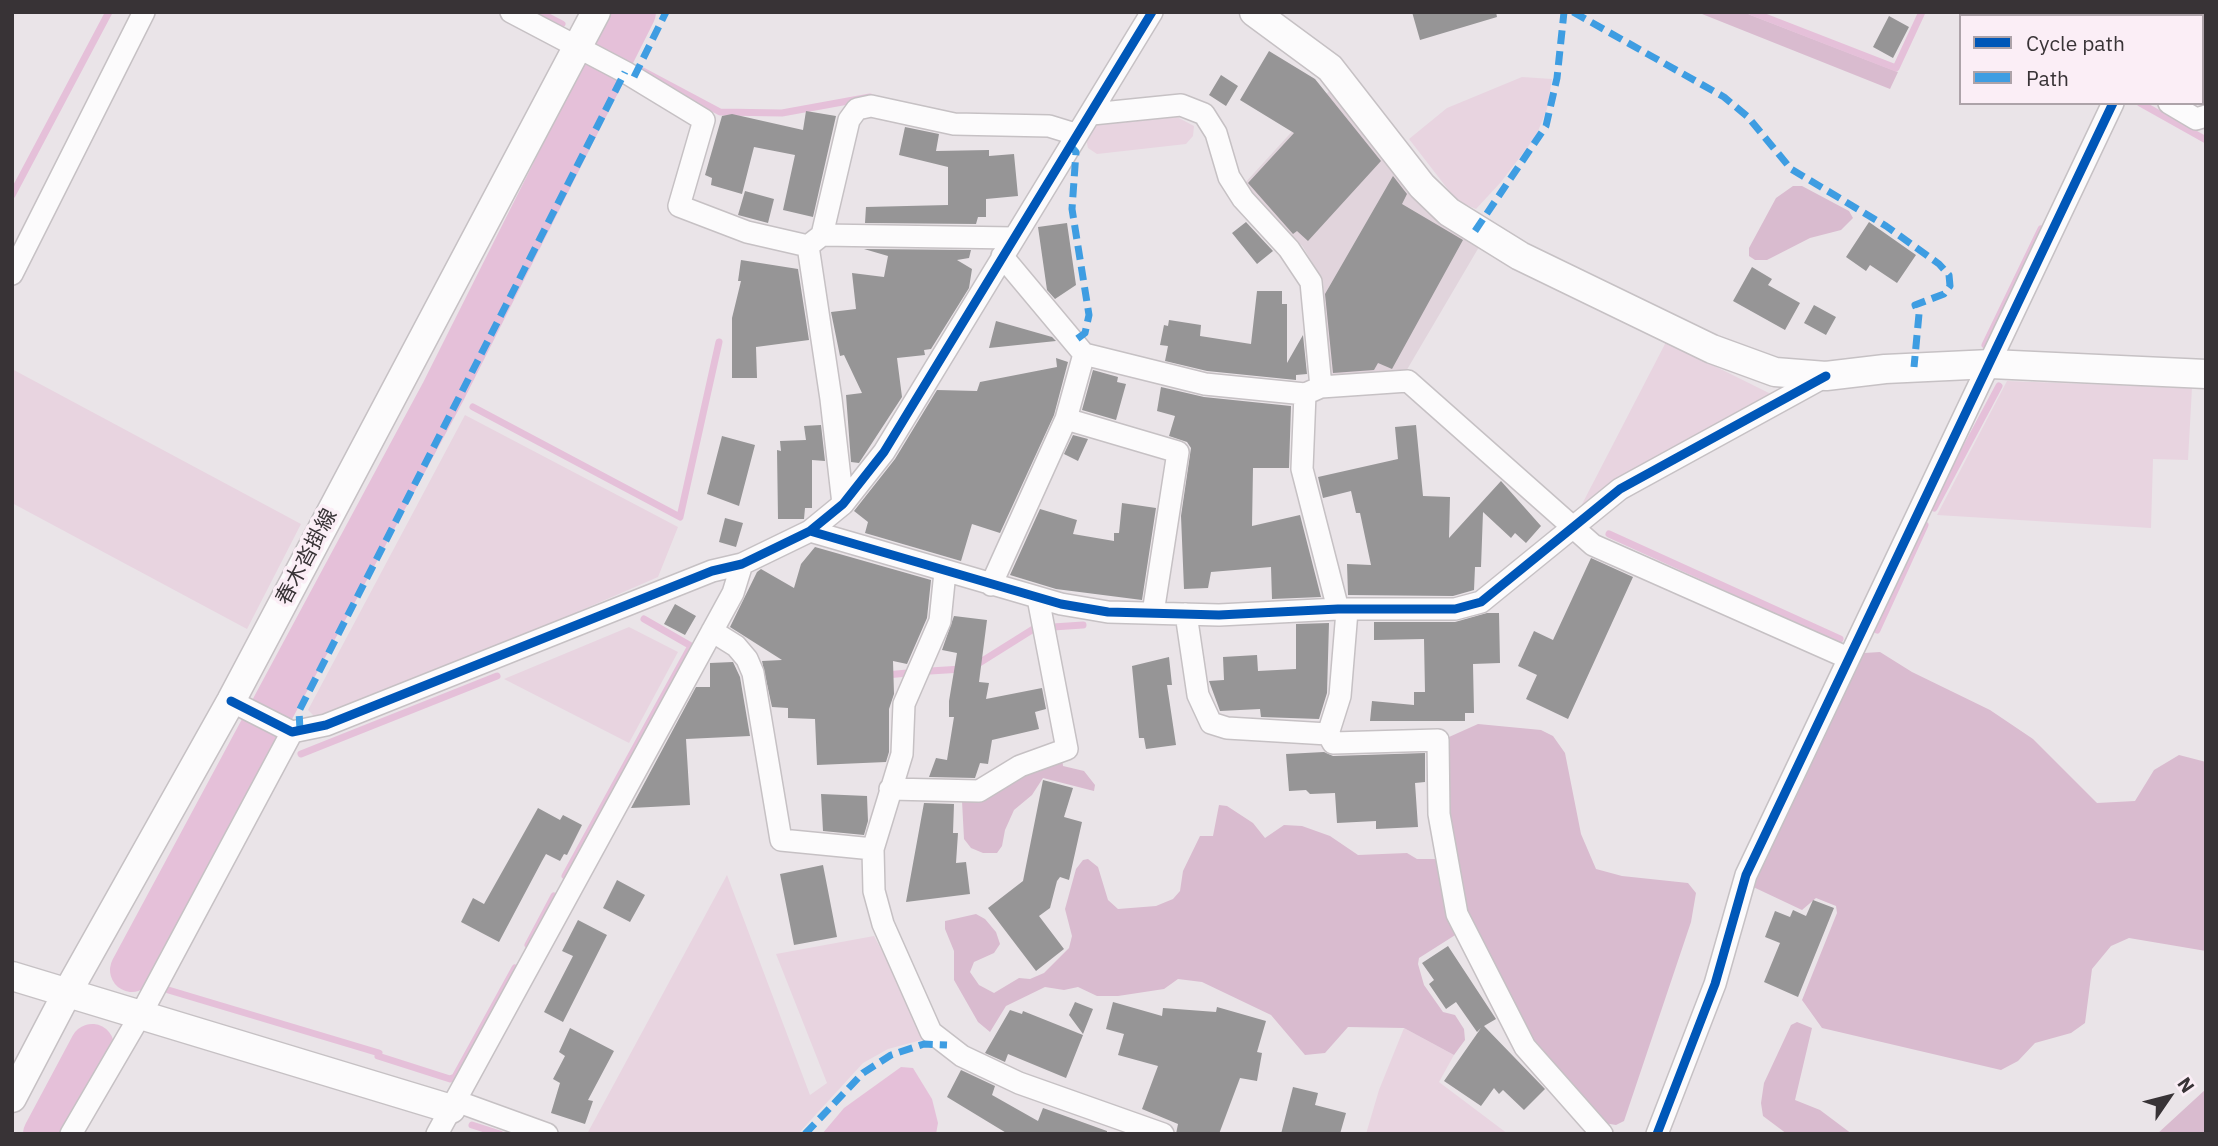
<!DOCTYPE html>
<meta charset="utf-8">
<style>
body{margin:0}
#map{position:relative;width:2218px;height:1146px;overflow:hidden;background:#eae4e8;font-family:"IBM Plex Sans",sans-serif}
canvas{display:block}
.frame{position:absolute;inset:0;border:14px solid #383336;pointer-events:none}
.legend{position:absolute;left:1959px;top:14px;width:245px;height:91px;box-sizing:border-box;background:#fbeef6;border:2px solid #ada3a9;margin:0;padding:9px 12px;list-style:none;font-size:21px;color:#383336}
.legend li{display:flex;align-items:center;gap:14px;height:35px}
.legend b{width:35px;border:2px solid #ada3a9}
.north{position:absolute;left:2134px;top:1062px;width:70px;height:70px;-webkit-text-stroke:5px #fbeef6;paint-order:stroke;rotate:55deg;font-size:19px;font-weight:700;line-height:28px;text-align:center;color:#383336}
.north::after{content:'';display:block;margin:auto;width:24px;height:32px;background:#383336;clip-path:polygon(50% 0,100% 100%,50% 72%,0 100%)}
</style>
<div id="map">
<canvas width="2218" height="1146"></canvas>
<div class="frame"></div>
<ul class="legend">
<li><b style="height:9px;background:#0057b8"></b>Cycle path</li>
<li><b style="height:9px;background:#3e9de2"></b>Path</li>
</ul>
<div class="north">N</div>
</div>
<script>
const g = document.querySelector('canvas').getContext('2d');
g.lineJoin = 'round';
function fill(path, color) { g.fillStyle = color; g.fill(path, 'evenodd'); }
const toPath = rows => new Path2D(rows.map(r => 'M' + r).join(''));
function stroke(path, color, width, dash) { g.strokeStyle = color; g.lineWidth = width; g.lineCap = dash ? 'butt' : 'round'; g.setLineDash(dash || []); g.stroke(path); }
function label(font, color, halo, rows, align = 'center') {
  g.font = font + ' "IBM Plex Sans","Noto Sans JP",sans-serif'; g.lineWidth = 7; g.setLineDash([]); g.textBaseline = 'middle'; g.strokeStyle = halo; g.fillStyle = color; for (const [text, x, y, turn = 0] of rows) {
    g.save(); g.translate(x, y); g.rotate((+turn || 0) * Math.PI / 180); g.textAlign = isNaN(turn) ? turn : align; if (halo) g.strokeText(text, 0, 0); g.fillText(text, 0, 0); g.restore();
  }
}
fill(toPath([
 [1330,90,1479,247,1405,373,1330,377,1323,281,1303,247,1244,184]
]), '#e1d4dc');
fill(toPath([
 [1522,77,1552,79,1547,109,1536,136,1501,182,1476,209,1457,201,1409,139,1447,108],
 [1177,117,1194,126,1193,136,1186,144,1097,154,1088,148,1085,134,1096,125],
 [1666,342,1775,396,1578,512],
 [12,369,301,524,247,629,12,503],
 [2007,381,2192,388,2188,460,2153,459,2151,528,1937,515],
 [465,415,678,527,658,577,529,633,316,718,308,710],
 [629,627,678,652,629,743,504,679],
 [727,875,810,1095,827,1083,776,954,874,936,929,1038,888,1049,863,1063,798,1134,587,1134],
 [1404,1028,1454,1055,1439,1082,1508,1134,1366,1134,1379,1090]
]), '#e8d4e0');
fill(toPath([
 [1697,12,1743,12,1898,72,1890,89],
 [1793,186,1802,186,1849,211,1853,218,1841,230,1810,238,1767,260,1755,260,1749,256,1749,248,1776,198],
 [1880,652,1912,672,1990,710,2033,739,2097,803,2135,801,2154,770,2179,755,2206,762,2206,951,2129,938,2111,946,2092,969,2085,1023,2071,1033,2035,1043,2018,1061,2001,1070,1822,1028,1802,1000,1837,913,1836,906,1816,898,1802,910,1749,885,1864,653],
 [1478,724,1541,730,1553,736,1565,753,1581,834,1596,869,1622,876,1688,883,1696,893,1691,922,1624,1121,1616,1125,1604,1123,1532,1042,1465,913,1448,818,1444,744,1449,737],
 [1062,757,1063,766,1084,771,1095,785,1094,791,1043,778,1032,795,1014,810,1005,830,1002,846,997,853,983,853,971,848,964,839,962,801,966,797],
 [1219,805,1227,806,1253,823,1265,838,1284,825,1302,826,1330,836,1358,855,1407,853,1417,859,1441,859,1460,932,1419,958,1418,964,1424,985,1443,1012,1455,1015,1464,1029,1465,1040,1454,1055,1404,1028,1348,1027,1325,1053,1305,1055,1271,1015,1202,982,1178,979,1164,989,1118,996,1097,996,1078,987,1064,990,1045,987,1006,1006,990,1032,978,1022,954,980,954,951,945,929,945,921,976,914,985,919,996,932,1000,944,994,953,974,962,970,972,979,985,994,993,1019,978,1030,979,1044,973,1069,948,1072,936,1065,909,1076,869,1083,860,1088,859,1098,867,1108,900,1118,909,1156,906,1173,899,1180,891,1183,871,1200,836,1213,836],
 [1797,1022,1812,1028,1795,1100,1820,1110,1852,1134,1787,1134,1763,1116,1761,1103,1764,1083,1791,1025],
 [2206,1089,2206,1134,2157,1134]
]), '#d9bbcf');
fill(toPath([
 [901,1067,913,1068,932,1099,938,1123,936,1134,822,1134,844,1108]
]), '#e5c0d9');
stroke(toPath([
 [539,12,562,24],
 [1752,12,1896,68,1922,12],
 [1985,12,1991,16],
 [599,44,627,59],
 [643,71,720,112,782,113,870,97],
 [2140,103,2206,140],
 [12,195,109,12],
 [1985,345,2041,229],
 [473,407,680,517,719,342],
 [1934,508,1999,386],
 [1609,534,1840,639],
 [1053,627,1083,625],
 [1877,630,1925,525],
 [976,665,1035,628],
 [930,671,962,669],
 [887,675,907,673],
 [301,754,497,676],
 [216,816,243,796],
 [565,876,691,646,644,619],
 [528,945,554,896],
 [165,989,379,1053,378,1056,450,1079,455,1077,515,968],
 [472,1125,500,1134]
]), '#e5c0d9', 7);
stroke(toPath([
 [132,970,443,392,634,12],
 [45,1134,92,1046]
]), '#e5c0d9', 44);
fill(toPath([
 [1412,12,1496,12,1497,17,1420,40],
 [1889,16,1909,27,1893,58,1873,47],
 [1269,51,1315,79,1381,161,1308,241,1297,231,1293,234,1248,183,1294,133,1240,100],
 [1221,75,1238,86,1226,106,1209,95],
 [806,111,836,116,813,217,783,210,795,155,754,147,742,194,711,185,712,178,705,175,722,116,732,114,803,130],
 [905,127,939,134,936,151,989,150,989,156,1014,154,1018,196,986,199,986,217,978,217,976,224,865,223,866,207,948,205,948,167,899,155],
 [1393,176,1407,194,1402,204,1463,240,1392,369,1378,363,1374,370,1333,373,1325,294],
 [745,191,774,199,768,223,738,215],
 [1246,222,1273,251,1257,264,1232,233],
 [1869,222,1916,255,1897,283,1870,265,1866,271,1846,257],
 [1067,223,1076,285,1055,299,1047,290,1038,227],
 [864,249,971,250,969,258,957,260,972,269,969,288,931,349,924,350,925,355,897,358,902,397,859,463,851,462,846,395,862,393,844,355,840,356,831,312,856,309,852,273,884,277,888,256],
 [741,260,798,269,809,340,756,347,757,378,732,378,732,318,741,281,738,281],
 [1752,267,1772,279,1768,285,1800,303,1785,330,1733,301],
 [1257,291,1282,291,1282,304,1287,304,1287,363,1303,335,1307,374,1296,375,1296,380,1207,371,1165,361,1168,346,1160,345,1164,325,1168,326,1169,320,1201,325,1200,336,1251,344],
 [1814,305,1836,317,1826,335,1804,323],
 [996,321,1052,337,1056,341,989,348],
 [1056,358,1068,362,1054,415,1000,533,972,524,961,561,865,533,868,522,854,511,895,459,937,390,977,391,980,382,1057,367],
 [1093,370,1118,377,1117,382,1126,384,1116,420,1082,410],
 [1161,387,1204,397,1291,406,1289,468,1253,468,1252,526,1300,515,1321,597,1272,599,1271,567,1211,572,1208,588,1184,589,1181,516,1191,448,1187,442,1169,436,1175,416,1157,411],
 [821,425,825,461,812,460,812,508,805,508,804,519,778,519,777,450,781,451,780,441,806,440,804,426],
 [1416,425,1423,496,1450,497,1449,538,1501,481,1541,526,1526,543,1515,533,1511,538,1483,512,1481,567,1475,567,1474,590,1453,596,1348,595,1347,564,1371,565,1360,513,1356,513,1351,491,1323,498,1318,477,1398,459,1395,427],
 [1073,435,1088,439,1078,461,1064,454],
 [722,436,755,445,739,506,707,494],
 [1122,503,1156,508,1142,600,1056,589,1010,575,1040,509,1077,520,1073,534,1114,541,1114,533,1119,533],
 [725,518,743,523,736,547,719,542],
 [815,547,931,580,927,618,907,664,893,661,894,694,889,709,889,752,886,762,817,765,815,719,788,718,788,708,772,707,762,661,782,660,730,627,757,572,761,569,794,588,801,564],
 [1591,558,1633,577,1568,719,1526,699,1537,675,1518,666,1534,631,1553,640],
 [675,604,696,616,685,635,664,624],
 [1487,613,1499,613,1500,663,1473,664,1474,713,1465,713,1465,721,1370,721,1372,701,1414,705,1414,692,1425,692,1424,639,1374,640,1374,622,1455,622],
 [954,616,987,620,979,682,989,683,986,699,1042,688,1046,709,1035,712,1039,729,992,740,988,764,980,763,975,778,929,777,936,758,947,760,954,717,949,717,949,701,957,653,942,650],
 [1329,623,1327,693,1319,719,1261,717,1260,709,1220,711,1209,681,1224,680,1223,657,1257,655,1258,671,1296,669,1296,624],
 [1169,657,1172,685,1167,685,1176,745,1146,749,1144,738,1139,738,1132,666],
 [733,662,740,677,750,736,686,739,690,805,631,808,696,687,710,687,710,663],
 [1324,752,1333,756,1425,753,1425,782,1415,783,1418,827,1376,829,1376,821,1337,823,1335,793,1310,794,1306,790,1289,791,1286,754],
 [1043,780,1073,788,1064,817,1082,822,1069,880,1060,877,1057,881,1050,908,1039,916,1064,949,1036,971,988,908,1023,881],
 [821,794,867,796,868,821,864,835,823,831],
 [924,803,954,804,953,833,958,833,956,863,966,862,970,894,906,902],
 [538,808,560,820,563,815,582,825,567,855,564,854,560,861,546,854,542,861,499,942,461,922,473,898,484,904],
 [823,865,837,937,794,945,780,874],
 [617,880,645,895,630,922,603,908],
 [1813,900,1834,908,1798,997,1764,982,1780,943,1765,937,1775,911,1790,917,1793,910,1806,916],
 [578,920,607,935,563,1022,544,1012,573,956,562,951],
 [1448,946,1496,1019,1484,1026,1545,1089,1524,1110,1503,1090,1499,1094,1494,1088,1481,1106,1444,1081,1481,1028,1477,1032,1456,1002,1446,1009,1429,984,1434,980,1422,963],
 [1075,1002,1093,1009,1083,1034,1069,1015],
 [1113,1002,1162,1016,1163,1008,1216,1012,1217,1007,1266,1021,1257,1052,1262,1053,1257,1081,1240,1078,1219,1134,1176,1134,1178,1124,1142,1109,1158,1066,1118,1055,1124,1034,1106,1029],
 [1010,1010,1022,1014,1023,1011,1083,1035,1066,1078,1008,1054,1005,1062,985,1053],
 [570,1028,614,1051,588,1100,593,1101,585,1124,551,1113,560,1083,553,1079,565,1056,559,1052],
 [961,1070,995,1086,992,1095,1038,1121,1043,1108,1107,1131,1107,1134,1008,1134,947,1097],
 [1293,1087,1318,1093,1315,1105,1346,1113,1340,1134,1281,1134]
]), '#969596');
const street = toPath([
 [511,12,625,72,704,120,679,206,747,232,808,246,822,235,1013,238],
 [2010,12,2016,16],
 [2159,16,2161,12],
 [2169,103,2196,119,2206,116],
 [1092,114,1181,105,1204,114,1216,133,1229,177,1243,199,1289,249,1311,282,1321,387],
 [822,235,849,120,857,109,871,106,954,124,1049,126,1075,134],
 [808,246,831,399,843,504],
 [1002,256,1084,354,1205,384,1305,394,1321,387,1408,381,1593,545,1848,658],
 [12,274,144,12],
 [1305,394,1302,469,1338,609],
 [1066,419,1178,452,1153,613],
 [810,531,1061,604,1108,612,1219,615,1338,609,1455,609,1481,602,1620,489,1826,376],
 [945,572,940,621,904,704,902,754,873,849,874,891,883,924,931,1032,962,1056,1019,1083,1163,1134],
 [991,585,1066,419,1084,354],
 [1186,614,1198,695,1211,723,1227,728,1328,734,1340,696,1347,611],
 [712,631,736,646,747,659,753,673,781,840,873,849],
 [231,701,292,732,326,725,712,571,742,564,810,531,843,504,884,452,1152,12],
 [1328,734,1333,743,1438,740,1439,814,1457,914,1525,1047,1602,1134],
 [890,789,979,791,1020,766,1067,749,1038,598],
 [456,1101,547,1134],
 [71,1134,141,1014,292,732],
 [437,1134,733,593,742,564],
 [1657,1134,1715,984,1746,875,2113,103]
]);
const secondary = toPath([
 [1254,12,1330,68,1422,186,1449,212,1520,256,1712,349,1775,372,1826,376,1885,369,1991,364,2206,374],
 [12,976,451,1109],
 [12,1098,67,993,231,701,596,12]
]);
stroke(street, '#c6c1c4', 24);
stroke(secondary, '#c6c1c4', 31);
stroke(street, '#fcfbfc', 21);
stroke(secondary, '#fcfbfc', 28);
stroke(toPath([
 [1573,12,1724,97,1748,117,1791,169,1886,226,1939,264,1949,275,1950,286,1944,294,1915,305,1919,314,1914,367],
 [634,77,666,12],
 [1069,144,1076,152,1072,209,1089,315,1085,333,1073,342],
 [1475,231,1546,126,1557,78,1564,12],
 [300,730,299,711,625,72],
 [805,1134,863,1073,891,1055,924,1044,947,1045]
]), '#3e9de2', 7, [14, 7]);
stroke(toPath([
 [810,531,1061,604,1108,612,1219,615,1338,609,1455,609,1481,602,1620,489,1826,376],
 [231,701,292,732,326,725,712,571,742,564,810,531,843,504,884,452,1152,12],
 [1657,1134,1715,984,1746,875,2113,103]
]), '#0057b8', 9);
label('21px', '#383336', '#fbeef6', [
 ["春木沓掛線",307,557,-62]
]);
</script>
